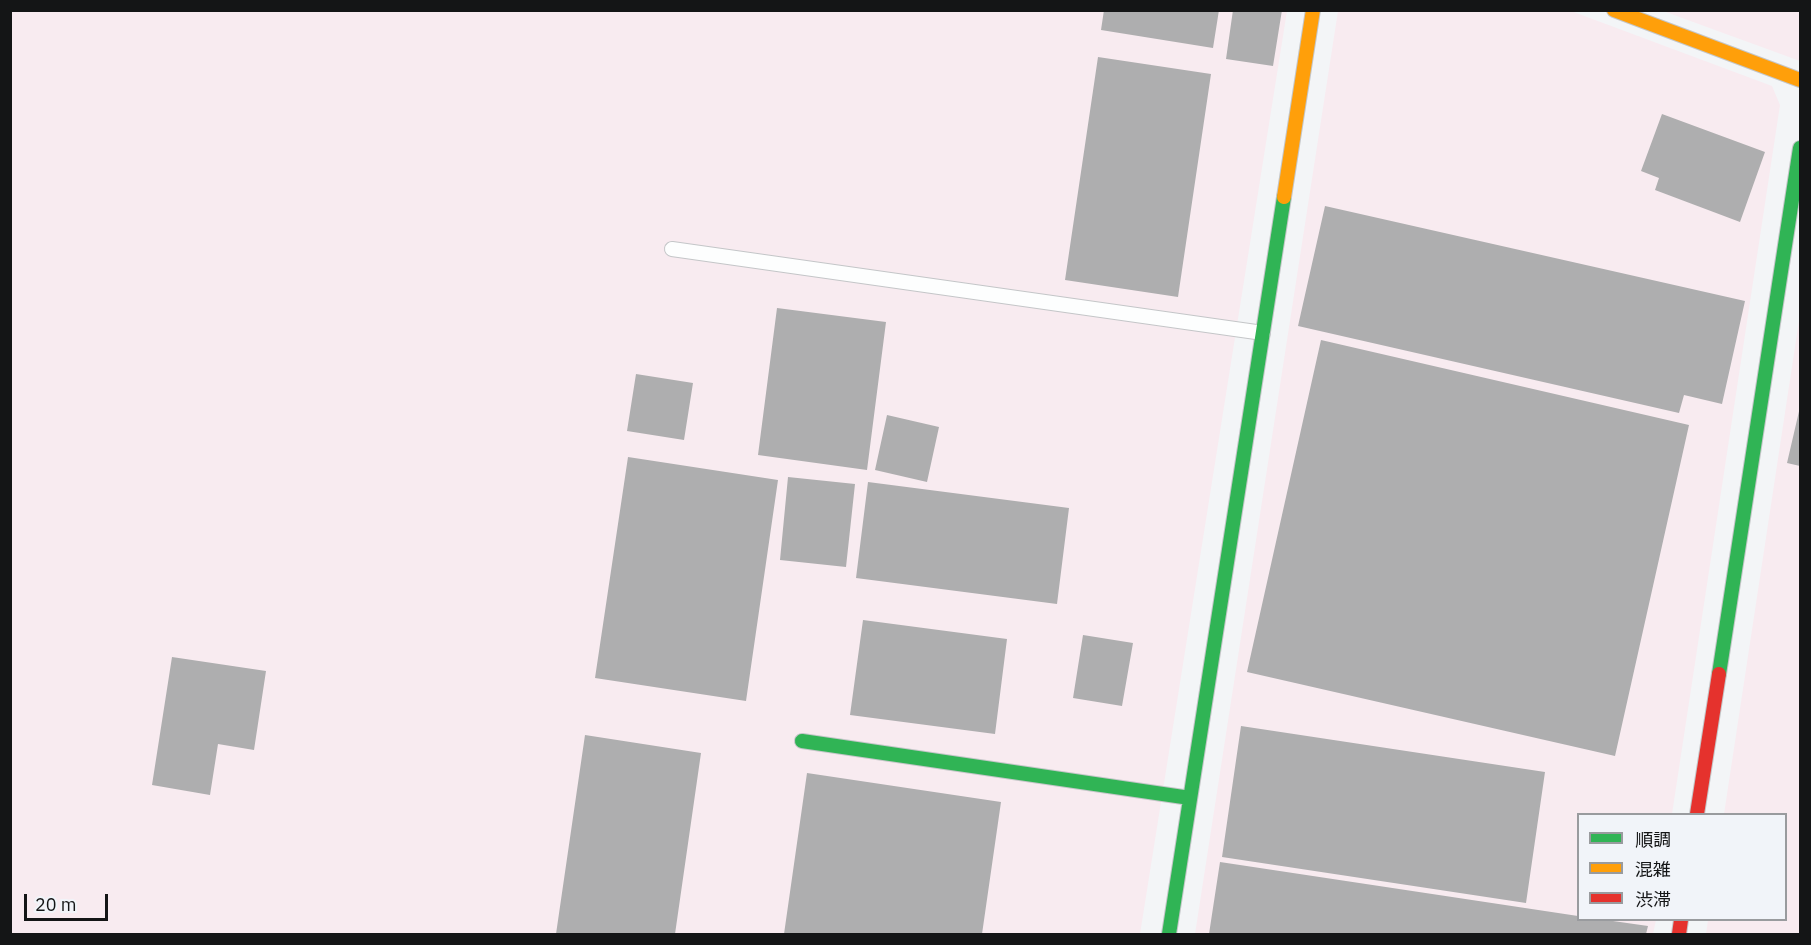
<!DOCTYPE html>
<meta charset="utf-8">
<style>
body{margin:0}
#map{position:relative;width:1811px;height:945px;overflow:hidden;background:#f3f5f7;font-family:"IBM Plex Sans","Noto Sans JP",sans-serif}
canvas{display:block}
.frame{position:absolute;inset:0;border:12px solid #141516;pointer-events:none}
.legend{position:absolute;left:1577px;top:813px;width:210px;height:108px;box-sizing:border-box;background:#f1f4f9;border:2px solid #999b9e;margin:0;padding:8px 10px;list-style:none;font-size:18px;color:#141516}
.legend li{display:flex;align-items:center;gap:12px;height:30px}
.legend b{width:30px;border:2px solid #999b9e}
.scale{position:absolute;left:24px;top:894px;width:84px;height:27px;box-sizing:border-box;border:3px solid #141516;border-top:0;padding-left:8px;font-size:18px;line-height:21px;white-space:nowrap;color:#141516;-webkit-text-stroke:4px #f1f4f9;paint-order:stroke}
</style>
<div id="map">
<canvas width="1811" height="945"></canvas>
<div class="frame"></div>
<ul class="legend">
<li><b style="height:8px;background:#30b455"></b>順調</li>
<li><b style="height:8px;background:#ff9f0a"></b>混雑</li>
<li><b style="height:8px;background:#e5322d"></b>渋滞</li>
</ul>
<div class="scale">20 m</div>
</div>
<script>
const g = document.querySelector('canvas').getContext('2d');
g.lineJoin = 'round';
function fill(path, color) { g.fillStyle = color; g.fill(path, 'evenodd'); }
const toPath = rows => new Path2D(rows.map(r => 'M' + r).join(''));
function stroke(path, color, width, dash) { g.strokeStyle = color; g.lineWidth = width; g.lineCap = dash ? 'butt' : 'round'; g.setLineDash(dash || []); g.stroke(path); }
fill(toPath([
 [10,11,1287,11,1140,934,11,934],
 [1338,11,1571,11,1772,86,1780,105,1672,814,1578,814,1578,920,1656,920,1653,934,1195,934],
 [1663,11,1800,11,1800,61],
 [1800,314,1800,934,1706,934,1708,920,1786,920,1786,814,1724,814]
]), '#f8ebf0');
fill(toPath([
 [1104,10,1219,10,1213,48,1101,30],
 [1233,10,1282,10,1273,66,1226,59],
 [1098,57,1211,74,1178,297,1065,280],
 [1662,114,1765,152,1740,222,1655,190,1659,178,1641,171],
 [1325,206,1745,301,1722,404,1684,395,1679,413,1298,326],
 [777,308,886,322,867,470,758,455],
 [1321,340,1689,425,1615,756,1247,672],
 [636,374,693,383,684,440,627,431],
 [1800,407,1800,466,1787,463],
 [887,415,939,427,927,482,875,470],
 [628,457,778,480,746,701,595,678],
 [788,477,855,484,846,567,780,560],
 [868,482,1069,508,1057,604,856,578],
 [863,620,1007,639,995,734,850,715],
 [1083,635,1133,643,1122,706,1073,698],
 [172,657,266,671,254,750,218,744,210,795,152,785],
 [1241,726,1545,772,1526,903,1222,857],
 [585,735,701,753,675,934,556,934],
 [807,773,1001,802,982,934,784,934],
 [1220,862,1578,916,1578,920,1606,920,1648,926,1646,934,1209,934]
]), '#aeaeaf');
const lane = toPath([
 [672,249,1263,333]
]);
const fast = toPath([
 [1719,674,1800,148],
 [802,741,1190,798],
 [1169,934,1284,197]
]);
const slow = toPath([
 [1614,10,1800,80],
 [1284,197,1313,10]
]);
const jam = toPath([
 [1697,814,1719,674],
 [1679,934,1681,920]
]);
stroke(lane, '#c4c6c8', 16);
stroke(fast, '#c4c6c8', 16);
stroke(slow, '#c4c6c8', 16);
stroke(jam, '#c4c6c8', 16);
stroke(lane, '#fdfefe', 14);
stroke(fast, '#30b455', 14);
stroke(slow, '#ff9f0a', 14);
stroke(jam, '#e5322d', 14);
</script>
